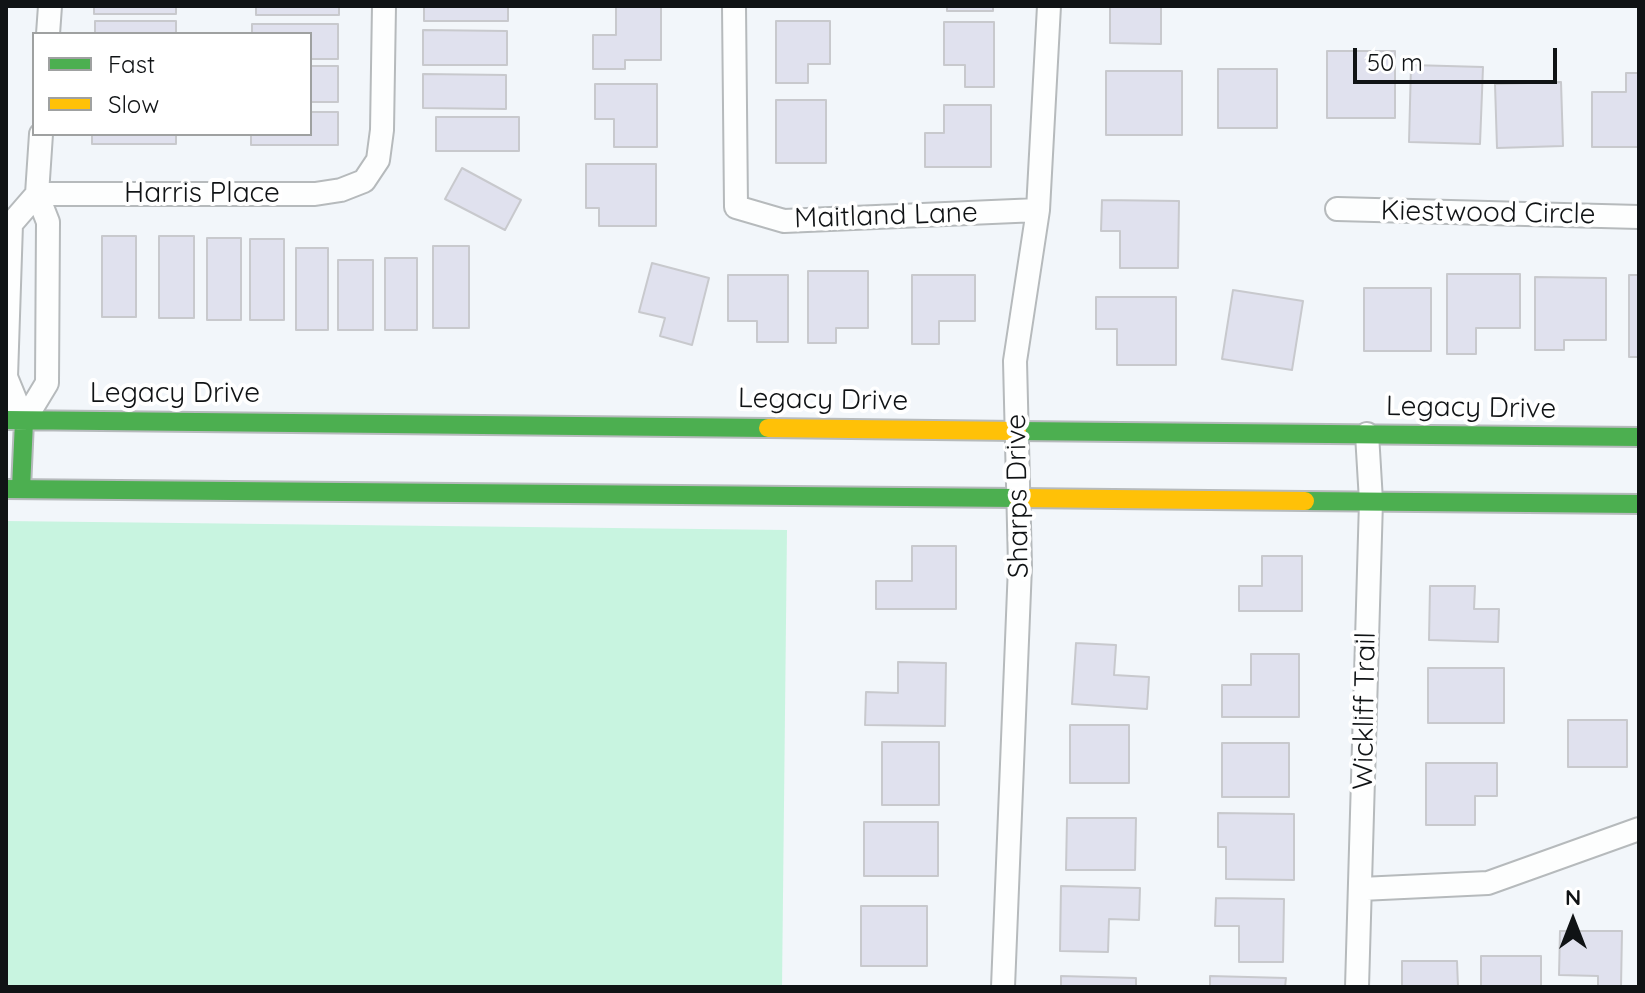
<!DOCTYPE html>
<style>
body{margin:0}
#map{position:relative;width:1645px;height:993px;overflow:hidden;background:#f2f6fa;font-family:Quicksand,sans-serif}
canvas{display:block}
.frame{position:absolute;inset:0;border:8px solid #101315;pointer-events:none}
.legend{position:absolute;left:32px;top:32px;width:280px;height:104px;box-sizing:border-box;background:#fff;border:2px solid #9fa1a1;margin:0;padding:10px 14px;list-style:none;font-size:24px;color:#101315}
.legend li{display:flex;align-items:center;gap:16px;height:40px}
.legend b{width:40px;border:2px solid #9fa1a1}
.north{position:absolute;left:1533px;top:881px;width:80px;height:80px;-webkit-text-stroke:6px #fff;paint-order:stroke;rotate:0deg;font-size:22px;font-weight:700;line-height:32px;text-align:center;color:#101315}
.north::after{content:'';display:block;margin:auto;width:28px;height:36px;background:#101315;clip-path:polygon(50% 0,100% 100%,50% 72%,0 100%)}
.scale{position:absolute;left:1353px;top:48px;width:204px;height:36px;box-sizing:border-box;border:4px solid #101315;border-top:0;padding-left:10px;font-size:24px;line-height:28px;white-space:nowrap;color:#101315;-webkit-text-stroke:6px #fff;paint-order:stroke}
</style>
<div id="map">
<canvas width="1645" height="993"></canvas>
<div class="frame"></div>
<ul class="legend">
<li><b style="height:10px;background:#4caf50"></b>Fast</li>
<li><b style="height:10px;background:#ffc107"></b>Slow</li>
</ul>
<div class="north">N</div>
<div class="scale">50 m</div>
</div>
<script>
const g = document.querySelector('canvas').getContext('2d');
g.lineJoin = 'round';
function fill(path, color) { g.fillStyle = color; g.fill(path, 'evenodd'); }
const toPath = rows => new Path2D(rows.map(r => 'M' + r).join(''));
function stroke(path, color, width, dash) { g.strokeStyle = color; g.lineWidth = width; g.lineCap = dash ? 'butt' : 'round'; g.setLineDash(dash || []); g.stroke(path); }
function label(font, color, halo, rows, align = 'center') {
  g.font = font + ' Quicksand,sans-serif'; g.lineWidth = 8; g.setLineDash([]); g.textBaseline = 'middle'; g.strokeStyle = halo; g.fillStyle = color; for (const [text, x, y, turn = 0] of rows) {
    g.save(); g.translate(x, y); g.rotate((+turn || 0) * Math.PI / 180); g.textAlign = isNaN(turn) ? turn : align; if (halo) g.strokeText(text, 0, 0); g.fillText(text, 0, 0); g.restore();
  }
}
fill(toPath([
 [6,521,787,530,782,987,6,987]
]), '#c8f4e0');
const building = toPath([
 [94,6,176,6,176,14,94,14,94,6],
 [256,6,339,6,339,15,256,15,256,6],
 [424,6,508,6,508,21,424,21,424,6],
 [616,6,661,6,661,60,625,60,625,69,593,69,593,35,616,35,616,6],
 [947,6,993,6,993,11,947,11,947,6],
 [1110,6,1161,6,1161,44,1110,43,1110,6],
 [95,21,176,21,176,34,95,34,95,21],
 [776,21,830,21,830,64,808,64,808,83,776,83,776,21],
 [944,22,994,22,994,87,965,87,965,65,944,65,944,22],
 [252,24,338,24,338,59,310,59,310,34,252,34,252,24],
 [423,30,507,31,507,65,423,65,423,30],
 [1327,51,1395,51,1395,118,1327,118,1327,51],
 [1411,65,1483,67,1480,144,1409,142,1411,65],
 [310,66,338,66,338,102,310,102,310,66],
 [1218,69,1277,69,1277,128,1218,128,1218,69],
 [1106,71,1182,71,1182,135,1106,135,1106,71],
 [1626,73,1639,73,1639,147,1592,147,1592,92,1626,92,1626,73],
 [423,74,506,75,506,109,423,108,423,74],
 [1561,82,1563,146,1497,148,1495,84,1561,82],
 [595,84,657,84,657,147,614,147,614,119,595,119,595,84],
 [776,100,826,100,826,163,776,163,776,100],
 [944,105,991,105,991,167,925,167,925,133,944,133,944,105],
 [310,112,338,112,338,145,251,145,251,134,310,134,310,112],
 [436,117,519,117,519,151,436,151,436,117],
 [92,134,176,134,176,144,92,144,92,134],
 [586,164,656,164,656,226,599,226,599,208,586,208,586,164],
 [462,168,521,200,505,230,445,199,462,168],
 [1102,200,1179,201,1178,268,1120,268,1120,231,1101,231,1102,200],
 [102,236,136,236,136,317,102,317,102,236],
 [159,236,194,236,194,318,159,318,159,236],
 [207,238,241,238,241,320,207,320,207,238],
 [250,239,284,239,284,320,250,320,250,239],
 [433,246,469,246,469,328,433,328,433,246],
 [296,248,328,248,328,330,296,330,296,248],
 [385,258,417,258,417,330,385,330,385,258],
 [338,260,373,260,373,330,338,330,338,260],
 [652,263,709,278,692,345,660,336,665,318,639,312,652,263],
 [808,271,868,271,868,328,836,328,836,343,808,343,808,271],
 [1447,274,1520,274,1520,328,1476,328,1476,354,1447,354,1447,274],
 [728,275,788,275,788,342,757,342,757,321,728,321,728,275],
 [912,275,975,275,975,321,939,321,939,344,912,344,912,275],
 [1629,275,1639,275,1639,357,1629,357,1629,275],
 [1535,277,1606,278,1606,340,1564,340,1564,350,1535,350,1535,277],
 [1364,288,1431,288,1431,351,1364,351,1364,288],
 [1233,290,1303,301,1292,370,1222,359,1233,290],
 [1096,297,1176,297,1176,365,1117,365,1117,329,1096,329,1096,297],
 [912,546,956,546,956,609,876,609,876,581,912,581,912,546],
 [1262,556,1302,556,1302,611,1239,611,1239,586,1262,586,1262,556],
 [1430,586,1475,586,1474,609,1499,609,1498,642,1429,640,1430,586],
 [1076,643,1116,645,1114,675,1149,677,1147,709,1072,704,1076,643],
 [1251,654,1299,654,1299,717,1222,717,1222,685,1251,685,1251,654],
 [898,662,946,663,945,726,865,725,866,692,898,693,898,662],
 [1428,668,1504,668,1504,723,1428,723,1428,668],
 [1568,720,1627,720,1627,767,1568,767,1568,720],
 [1070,725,1129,725,1129,783,1070,783,1070,725],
 [882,742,939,742,939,805,882,805,882,742],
 [1222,743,1289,743,1289,797,1222,797,1222,743],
 [1426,763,1497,763,1497,796,1475,796,1475,825,1426,825,1426,763],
 [1218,813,1294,814,1294,880,1226,879,1226,847,1218,847,1218,813],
 [1067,818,1136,818,1135,870,1066,870,1067,818],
 [864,822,938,822,938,876,864,876,864,822],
 [1061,886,1140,888,1139,920,1109,919,1108,952,1060,951,1061,886],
 [1216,898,1284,899,1283,962,1239,962,1239,926,1215,926,1216,898],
 [861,906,927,906,927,966,861,966,861,906],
 [1560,931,1622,931,1621,987,1598,987,1598,976,1559,975,1560,931],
 [1481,956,1541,956,1541,987,1481,987,1481,956],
 [1402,961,1457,961,1458,987,1402,987,1402,961],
 [1061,976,1136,978,1136,987,1061,987,1061,976],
 [1210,976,1286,978,1285,987,1210,987,1210,976]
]);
fill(building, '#e0e1ee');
stroke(building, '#c8c9cd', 2);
const street = toPath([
 [734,6,736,207,784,221,1038,210],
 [48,34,50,6],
 [37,194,315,194,341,190,364,181,378,160,382,130,384,6],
 [1337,209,1639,217],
 [24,421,47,383,48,222,37,194,41,134],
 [24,421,6,377,11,224,37,194],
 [1361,889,1488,883,1639,829],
 [1003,987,1020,566,1015,361,1038,210,1049,6],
 [1357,987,1371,501,1367,434]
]);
const fast = toPath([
 [6,420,768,428],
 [1017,431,1639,437],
 [6,489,1018,498],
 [21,489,24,421],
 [1305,501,1639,504]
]);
const slow = toPath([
 [768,428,1017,431],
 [1018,498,1305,501]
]);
stroke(street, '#b6babc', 26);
stroke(fast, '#b6babc', 22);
stroke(slow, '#b6babc', 22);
stroke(street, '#fdfefe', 22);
stroke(fast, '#4caf50', 18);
stroke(slow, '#ffc107', 18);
label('28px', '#101315', '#fff', [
 ["Harris Place",202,194],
 ["Kiestwood Circle",1488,213,1],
 ["Maitland Lane",886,216,-2],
 ["Legacy Drive",175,394],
 ["Legacy Drive",823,400,1],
 ["Legacy Drive",1471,408,1],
 ["Sharps Drive",1018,496,-91],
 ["Wickliff Trail",1365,711,-89]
]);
</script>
